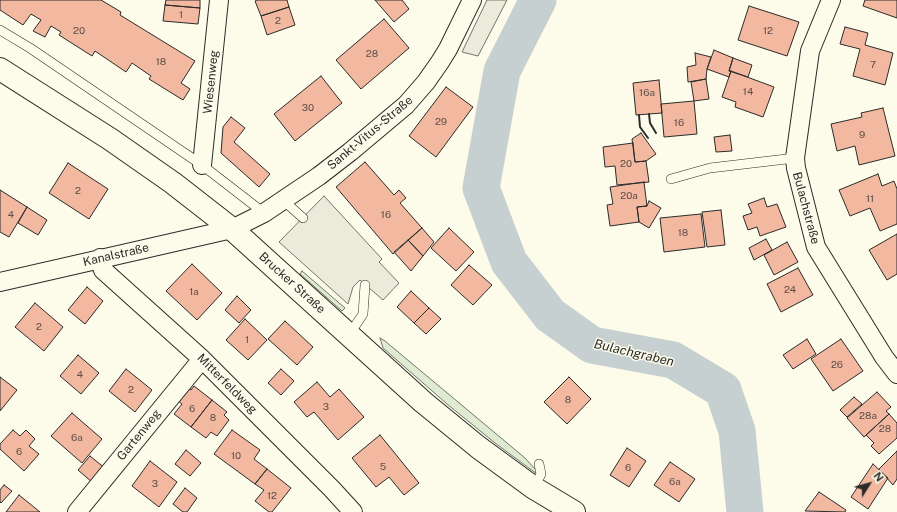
<!DOCTYPE html>
<meta charset="utf-8">
<style>
body{margin:0}
#map{position:relative;width:897px;height:512px;overflow:hidden;background:#fdfbea;font-family:"Public Sans",sans-serif}
canvas{display:block}
.north{position:absolute;left:849px;top:464px;width:40px;height:40px;-webkit-text-stroke:3px #fdfbea;paint-order:stroke;rotate:53deg;font-size:11px;font-weight:700;line-height:16px;text-align:center;color:#2b2b2b}
.north::after{content:'';display:block;margin:auto;width:14px;height:18px;background:#2b2b2b;clip-path:polygon(50% 0,100% 100%,50% 72%,0 100%)}
</style>
<div id="map">
<canvas width="897" height="512"></canvas>
<div class="north">N</div>
</div>
<script>
const g = document.querySelector('canvas').getContext('2d');
g.lineJoin = 'round';
function fill(path, color) { g.fillStyle = color; g.fill(path, 'evenodd'); }
const toPath = rows => new Path2D(rows.map(r => 'M' + r).join(''));
function stroke(path, color, width, dash) { g.strokeStyle = color; g.lineWidth = width; g.lineCap = dash ? 'butt' : 'round'; g.setLineDash(dash || []); g.stroke(path); }
function label(font, color, halo, rows, align = 'center') {
  g.font = font + ' "Public Sans",sans-serif'; g.lineWidth = 3; g.setLineDash([]); g.textBaseline = 'middle'; g.strokeStyle = halo; g.fillStyle = color; for (const [text, x, y, turn = 0] of rows) {
    g.save(); g.translate(x, y); g.rotate((+turn || 0) * Math.PI / 180); g.textAlign = isNaN(turn) ? turn : align; if (halo) g.strokeText(text, 0, 0); g.fillText(text, 0, 0); g.restore();
  }
}
const green = toPath([
 [302,271,345,308,342,311,300,274,302,271],
 [380,338,385,341,525,458,536,470,537,474,495,443,447,404,383,348,380,338]
]);
fill(green, '#deebd1');
stroke(green, '#74746e', 1);
const parking = toPath([
 [487,0,507,0,478,56,462,52,487,0],
 [324,196,382,259,379,262,399,283,383,300,360,280,353,287,348,304,279,242,324,196]
]);
fill(parking, '#eceadb');
stroke(parking, '#74746e', 1);
stroke(toPath([
 [538,0,502,71,481,188,509,262,550,315,592,345,673,360,723,390,737,431,745,512]
]), '#c7d0d0', 37);
const building = toPath([
 [0,0,101,0,121,12,120,15,195,61,181,83,190,89,183,100,149,79,151,76,132,63,126,72,95,51,92,56,59,35,61,32,51,26,45,37,33,31,41,20,31,14,23,25,0,10,0,0],
 [166,0,200,0,200,8,165,5,166,0],
 [257,0,287,0,289,7,261,16,255,1,257,0],
 [375,0,402,0,409,9,394,22,375,0],
 [865,0,897,0,897,18,863,6,865,0],
 [165,5,200,8,198,24,163,21,165,5],
 [749,6,799,22,787,56,738,40,749,6],
 [289,7,295,25,267,35,261,16,289,7],
 [384,19,409,48,361,89,336,60,384,19],
 [845,27,868,33,865,45,893,53,885,85,853,76,860,49,840,44,845,27],
 [714,50,733,58,729,71,731,71,729,77,707,69,714,50],
 [695,53,711,57,707,69,706,79,688,82,687,67,696,65,695,53],
 [733,58,752,65,748,77,729,71,733,58],
 [731,71,774,87,763,117,735,107,736,102,722,97,731,71],
 [321,76,342,103,295,141,274,114,321,76],
 [706,79,709,99,694,101,691,82,706,79],
 [659,80,662,113,636,115,633,83,659,80],
 [446,87,473,107,436,157,409,136,446,87],
 [694,101,697,134,664,137,661,104,694,101],
 [883,108,895,156,859,165,855,146,837,151,831,124,862,117,861,113,883,108],
 [231,117,245,128,234,142,270,174,259,187,221,153,223,127,231,117],
 [641,133,656,154,646,161,635,162,632,139,641,133],
 [730,135,732,151,716,152,714,137,730,135],
 [633,143,635,162,646,161,649,182,617,185,615,166,605,167,603,147,633,143],
 [365,162,394,195,399,190,406,198,400,203,422,228,393,254,336,187,365,162],
 [68,163,108,189,89,219,49,193,68,163],
 [878,174,882,186,894,181,897,189,897,224,880,231,870,208,850,216,839,190,878,174],
 [644,182,647,206,637,207,639,222,610,226,607,205,613,204,610,187,644,182],
 [0,190,27,207,9,237,0,232,0,190],
 [764,198,767,207,777,204,786,227,760,236,757,227,748,230,743,216,752,213,748,204,764,198],
 [649,201,661,208,649,228,639,222,637,207,647,206,649,201],
 [27,207,47,220,38,235,18,223,27,207],
 [721,210,725,245,707,247,702,212,721,210],
 [701,214,705,247,664,252,660,218,701,214],
 [422,228,434,242,423,256,408,240,422,228],
 [449,228,474,252,456,271,431,248,449,228],
 [897,234,897,274,887,280,869,250,897,234],
 [766,239,772,250,754,260,749,248,766,239],
 [408,240,423,256,411,271,394,252,408,240],
 [787,242,798,262,774,275,764,255,787,242],
 [192,264,222,293,197,320,166,291,192,264],
 [469,265,492,285,473,305,451,285,469,265],
 [798,268,813,295,781,312,767,284,798,268],
 [87,287,103,301,85,324,68,310,87,287],
 [411,291,429,308,414,323,397,307,411,291],
 [237,296,251,310,239,323,225,310,237,296],
 [35,303,63,327,44,351,15,327,35,303],
 [429,308,441,319,426,334,414,323,429,308],
 [245,319,267,340,248,360,226,340,245,319],
 [285,321,313,347,297,365,268,339,285,321],
 [807,339,816,354,793,369,783,355,807,339],
 [841,339,863,371,833,391,811,359,841,339],
 [78,355,99,373,81,394,60,376,78,355],
 [126,369,152,390,135,412,109,391,126,369],
 [281,369,294,381,281,395,268,383,281,369],
 [0,377,17,390,0,411,0,377],
 [569,377,591,399,567,424,544,402,569,377],
 [317,382,330,397,339,389,364,417,338,440,314,412,307,417,294,402,317,382],
 [186,386,191,390,194,386,212,400,191,427,174,414,182,404,176,399,186,386],
 [877,392,891,407,886,411,889,414,864,437,847,418,877,392],
 [854,397,862,404,847,417,840,410,854,397],
 [212,400,227,412,224,415,229,420,217,436,211,432,206,438,191,427,212,400],
 [72,413,102,439,82,463,51,436,72,413],
 [889,414,897,423,897,438,879,454,871,446,874,443,866,435,889,414],
 [13,430,20,436,26,430,35,439,29,446,39,454,24,471,0,449,0,444,13,430],
 [232,430,260,450,254,459,267,469,255,484,214,454,232,430],
 [380,435,419,483,404,495,389,477,376,487,352,458,380,435],
 [627,448,646,461,629,487,610,475,627,448],
 [186,450,201,463,190,476,175,464,186,450],
 [897,451,897,479,893,485,879,469,897,451],
 [90,456,106,469,93,483,78,470,90,456],
 [150,461,177,482,159,507,132,486,150,461],
 [670,462,695,479,679,502,654,485,670,462],
 [873,464,888,478,868,509,851,497,873,464],
 [267,469,291,488,272,512,269,512,255,501,264,490,255,484,267,469],
 [4,485,12,491,1,503,0,502,0,490,4,485],
 [185,488,197,498,187,512,183,512,173,504,185,488],
 [819,492,846,510,845,512,805,511,819,492],
 [19,495,40,512,6,512,19,495]
]);
fill(building, '#f2b8a0');
stroke(building, '#2b2b2b', 1);
const lane = toPath([
 [0,30,30,48,202,165,264,213],
 [671,179,710,168,795,158],
 [284,201,303,218],
 [349,335,363,314,365,285],
 [534,488,541,474,539,464]
]);
const street = toPath([
 [831,0,810,51,795,158,796,168,816,247,884,357,897,374],
 [202,165,219,0],
 [100,258,103,270,202,359,332,489,353,512],
 [0,282,232,229,264,213,319,176,350,152,406,105,426,82,440,62,448,49,472,0],
 [77,512,202,359]
]);
const secondary = toPath([
 [0,69,110,139,173,183,232,229,423,402,478,447,534,488,574,512]
]);
stroke(lane, '#2b2b2b', 10);
stroke(street, '#2b2b2b', 20);
stroke(secondary, '#2b2b2b', 24);
stroke(lane, '#fdfbea', 9);
stroke(street, '#fdfbea', 18);
stroke(secondary, '#fdfbea', 22);
stroke(toPath([
 [649,114,650,123,656,133],
 [639,115,640,127,648,138]
]), '#2b2b2b', 2);
label('10px', '#5d4e48', null, [
 ["1",181,15],
 ["2",278,21],
 ["20",79,31],
 ["12",768,31],
 ["28",372,54],
 ["18",161,62],
 ["7",873,65],
 ["14",748,92],
 ["16a",647,93],
 ["30",308,108],
 ["29",441,122],
 ["16",679,123],
 ["9",862,135],
 ["20",626,164],
 ["2",78,191],
 ["20a",629,196],
 ["11",870,199],
 ["4",11,215],
 ["16",386,215],
 ["18",683,233],
 ["24",790,290],
 ["1a",194,292],
 ["2",39,327],
 ["1",247,340],
 ["26",837,365],
 ["4",80,375],
 ["2",131,390],
 ["8",568,400],
 ["3",326,407],
 ["6",192,409],
 ["28a",868,416],
 ["8",213,418],
 ["28",885,429],
 ["6a",77,438],
 ["6",19,452],
 ["10",236,456],
 ["5",383,467],
 ["6",628,468],
 ["6a",675,482],
 ["3",155,484],
 ["12",272,496]
]);
label('12px', '#2b2b2b', '#fdfbea', [
 ["Wiesenweg",211,82,-84],
 ["Sankt-Vitus-Straße",370,133,-40],
 ["Bulachstraße",806,208,75],
 ["Kanalstraße",116,255,-13],
 ["Brucker Straße",292,283,42],
 ["Mitterfeldweg",227,384,45],
 ["Gartenweg",139,435,-51]
]);
label('italic 13px', '#2b2b2b', '#fdfbea', [
 ["Bulachgraben",634,353,13]
]);
</script>
